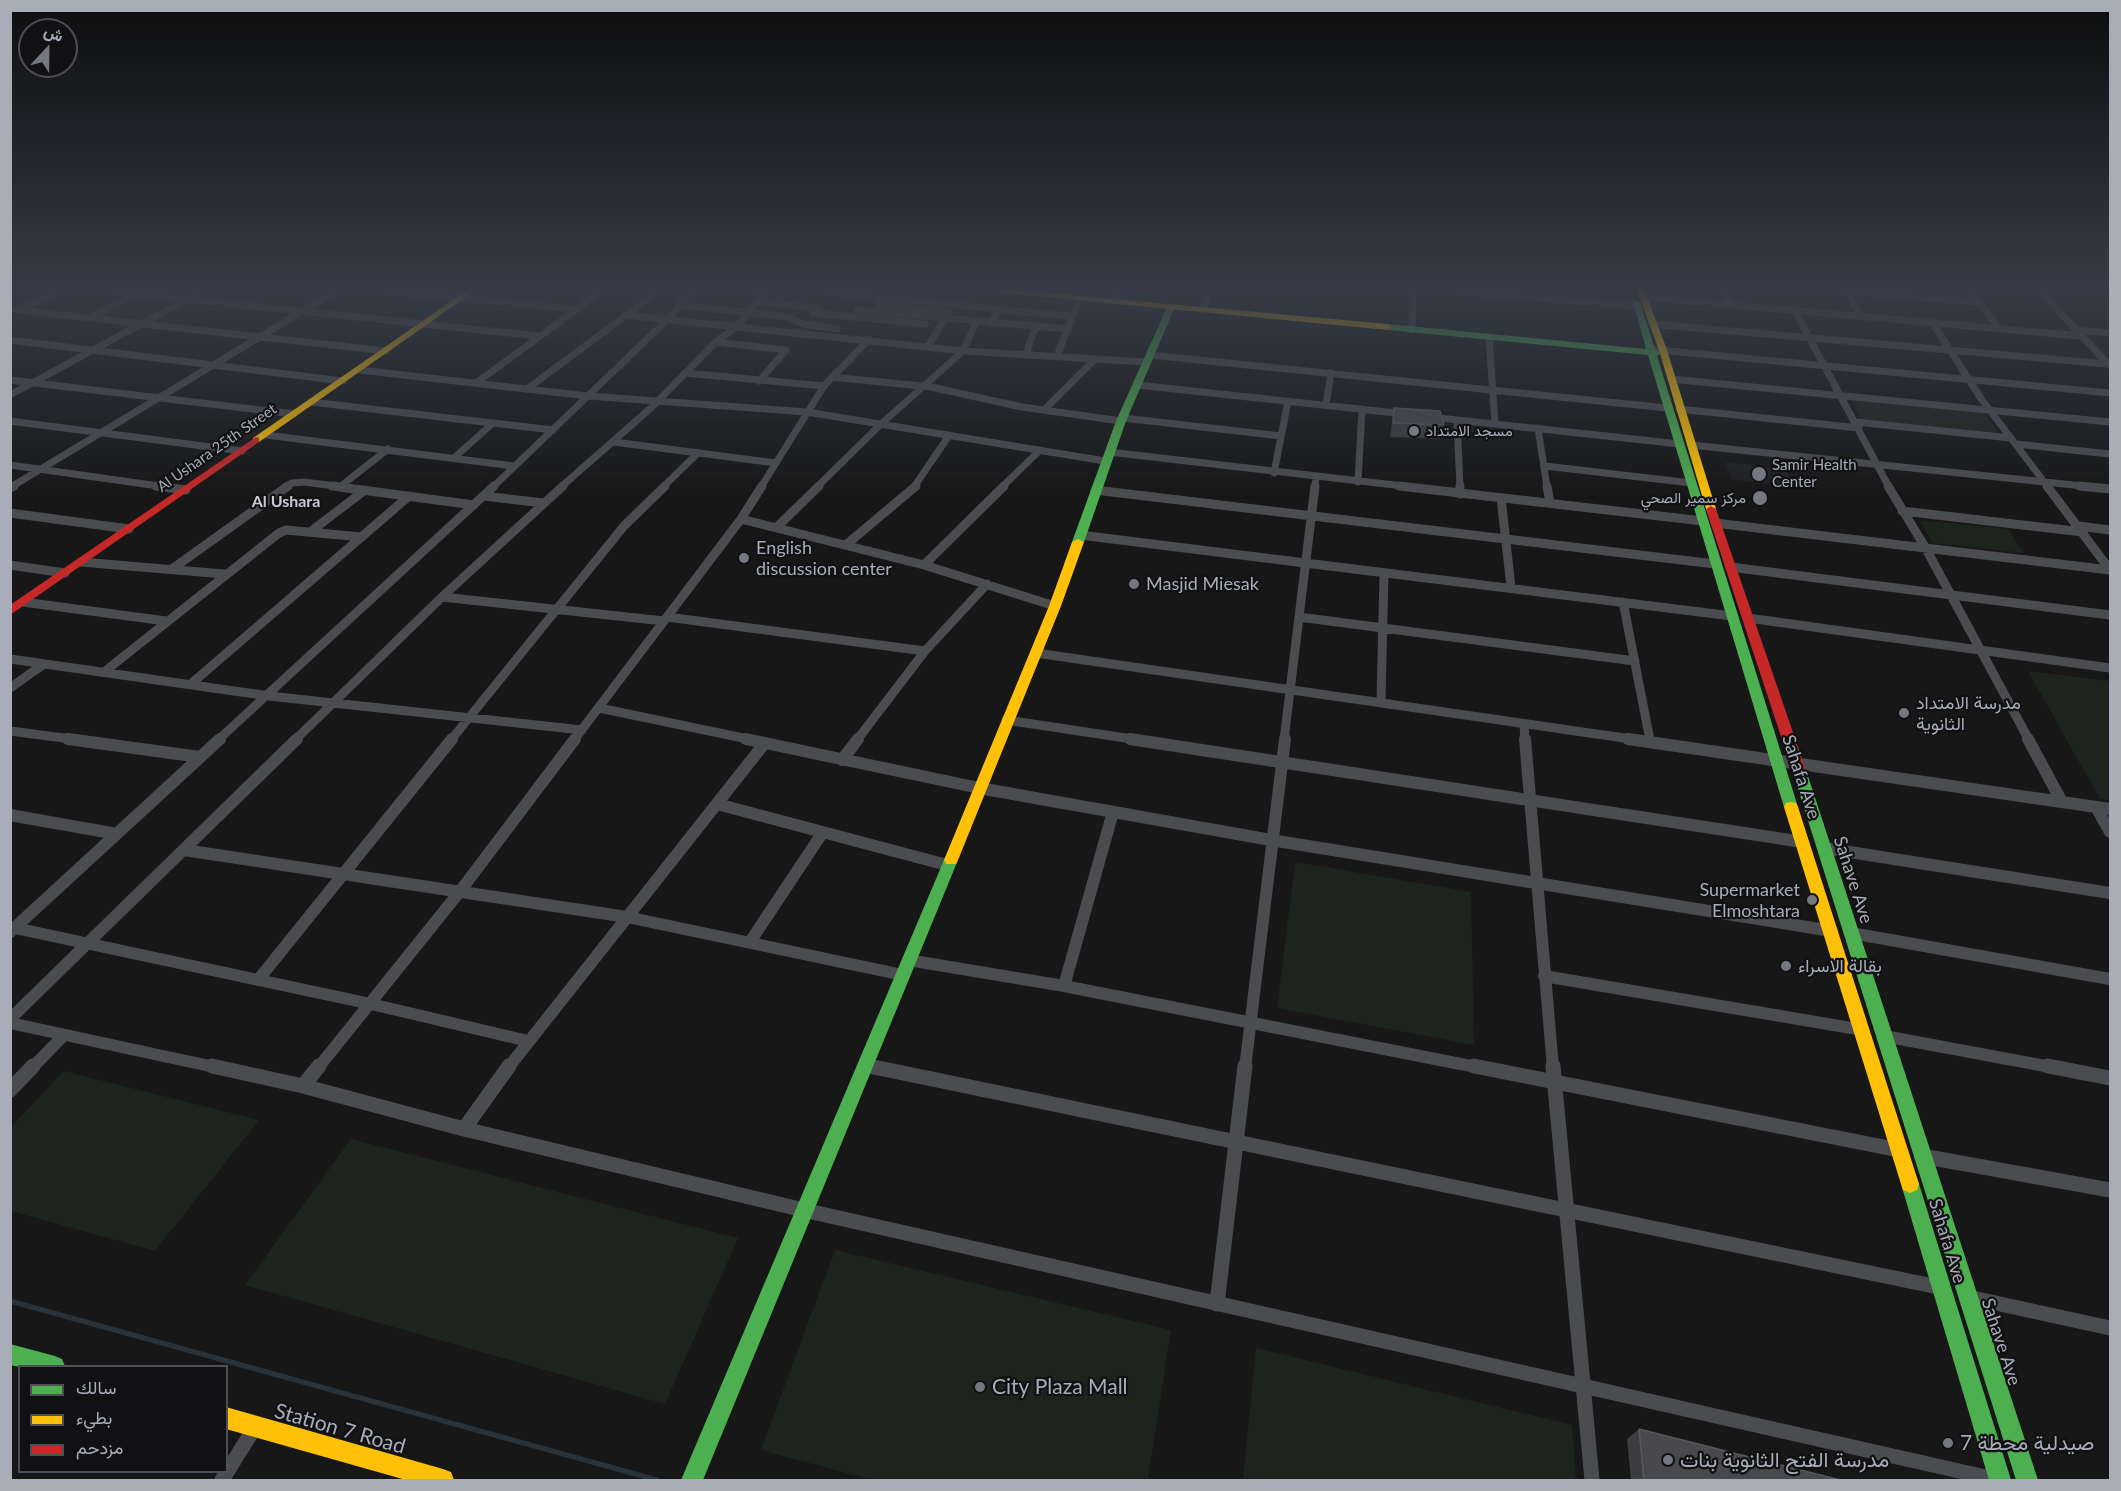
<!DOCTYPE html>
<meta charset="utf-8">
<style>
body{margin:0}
#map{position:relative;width:2121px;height:1491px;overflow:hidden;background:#171717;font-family:Lato,Vazirmatn,sans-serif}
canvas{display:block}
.frame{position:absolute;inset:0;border:12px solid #a8adb8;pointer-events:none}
.legend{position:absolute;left:18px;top:1365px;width:210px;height:108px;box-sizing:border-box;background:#111113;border:2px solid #4d4f55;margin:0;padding:8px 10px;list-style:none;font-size:18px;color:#a8adb8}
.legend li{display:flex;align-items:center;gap:12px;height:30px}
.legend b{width:30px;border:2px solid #4d4f55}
.north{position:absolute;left:18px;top:18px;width:60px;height:60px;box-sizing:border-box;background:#111113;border:2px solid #4d4f55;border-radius:50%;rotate:22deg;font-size:16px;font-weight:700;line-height:24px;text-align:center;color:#a8adb8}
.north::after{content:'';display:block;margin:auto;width:21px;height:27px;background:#757880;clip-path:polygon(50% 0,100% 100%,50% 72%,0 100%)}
</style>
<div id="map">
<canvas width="2121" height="1491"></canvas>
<div class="frame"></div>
<ul class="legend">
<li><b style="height:8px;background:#4caf50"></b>سالك</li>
<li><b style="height:8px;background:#ffc107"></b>بطيء</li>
<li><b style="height:8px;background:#c62828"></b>مزدحم</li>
</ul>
<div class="north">ش</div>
</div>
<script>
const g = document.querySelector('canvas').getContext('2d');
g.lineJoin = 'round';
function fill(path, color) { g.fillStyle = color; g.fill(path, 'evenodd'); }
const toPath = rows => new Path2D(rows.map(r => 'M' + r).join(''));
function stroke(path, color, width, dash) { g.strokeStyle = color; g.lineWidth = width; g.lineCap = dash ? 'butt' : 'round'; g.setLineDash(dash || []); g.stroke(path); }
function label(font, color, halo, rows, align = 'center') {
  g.font = font + ' Lato,Vazirmatn,sans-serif'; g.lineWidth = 4.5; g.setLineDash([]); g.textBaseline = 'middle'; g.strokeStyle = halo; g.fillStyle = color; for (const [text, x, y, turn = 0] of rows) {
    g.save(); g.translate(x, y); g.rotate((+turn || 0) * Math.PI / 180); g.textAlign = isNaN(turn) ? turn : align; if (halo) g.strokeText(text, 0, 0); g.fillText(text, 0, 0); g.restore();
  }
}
fill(toPath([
 [1726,462,1787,469,1797,487,1731,479]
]), '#212123');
fill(toPath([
 [137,296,175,300,140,319,101,315],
 [1850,398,1982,411,2000,435,1863,422],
 [1919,520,2008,529,2024,553,1933,543],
 [2028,671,2110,681,2110,800,2100,799],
 [1295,862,1471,892,1474,1045,1277,1008],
 [64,1071,259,1120,155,1251,11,1211,11,1127],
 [351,1139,738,1238,665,1404,245,1285],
 [835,1250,1171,1330,1148,1480,872,1480,761,1450],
 [1256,1348,1572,1425,1576,1480,1243,1480]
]), '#1d241e');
stroke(toPath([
 [10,1301,657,1480]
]), '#2a3239', 5);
stroke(toPath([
 [109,291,539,336],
 [384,291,575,309],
 [744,291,766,292],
 [817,291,999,309,991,323],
 [1452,291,1637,306],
 [1725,291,1732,305],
 [1836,291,1979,302],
 [1847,291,1862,317],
 [1970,291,2000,329],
 [2040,291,2109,365],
 [1643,297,2082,336],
 [1113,301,1118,291],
 [759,302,818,308],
 [776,304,787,291],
 [877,304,949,312],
 [680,305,788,317,803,324,837,329],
 [10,309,386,351],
 [19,310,59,291],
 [857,310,1068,329],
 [999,310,1073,316],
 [1203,310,1209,291],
 [1795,311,1889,487],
 [813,313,925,324],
 [625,315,963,351,1146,362],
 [91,317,136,294],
 [1932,322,1982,400,2048,487],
 [1652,324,2108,364],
 [1412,330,1413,291],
 [2076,330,2110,333],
 [1489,337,1495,423],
 [10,340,343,381],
 [716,342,786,350,759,381],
 [928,346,947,315],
 [1649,349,2110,393],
 [1026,355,1035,327],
 [1150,355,1667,408],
 [1057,356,1080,298],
 [359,370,588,396,807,412,1105,461],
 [685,373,824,386],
 [832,377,931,387,1022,407,1121,421],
 [1671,379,2110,422],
 [10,380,294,414],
 [476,383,602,291],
 [1138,385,1405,414],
 [527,389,659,291],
 [10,395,202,291],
 [311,402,553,430],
 [1326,405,1331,373],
 [1679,409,1859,428],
 [1044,410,1095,359],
 [1430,417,1680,444],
 [1123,418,1281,436],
 [1457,420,1460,487],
 [10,421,242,451],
 [1856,422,2011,438],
 [1538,428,1547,487],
 [266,435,514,466],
 [614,442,776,463],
 [2016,444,2110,454],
 [1691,445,2093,487],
 [1109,452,1412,487],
 [454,458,493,423],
 [10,465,166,487],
 [1545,466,1691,483],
 [1274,473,1288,401],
 [1358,482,1362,409],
 [341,486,388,449],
 [11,487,336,291],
 [286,487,292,483,304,482,343,487],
 [493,487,668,319,692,291],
 [561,487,652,407,716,342,737,326,767,291],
 [663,487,698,453],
 [761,487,824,386,869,339],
 [817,487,880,425,963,351,976,322],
 [914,487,948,437],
 [1002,487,1039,451],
 [1315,487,1316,477]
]), '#4b4c50', 7);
stroke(toPath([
 [156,486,186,490],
 [332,486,474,505],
 [1399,486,1703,521],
 [1460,486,1460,494],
 [1547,486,1550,503],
 [1888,486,1925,547,2029,740],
 [2047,486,2110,570],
 [2079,486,2110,489],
 [10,488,14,486],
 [1095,490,1715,564],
 [484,496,543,503],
 [1501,498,1511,587],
 [1902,511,2083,532],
 [10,513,129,529],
 [741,519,924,565,1055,606],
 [1715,523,2110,570],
 [778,526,819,486],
 [2078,526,2110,530],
 [310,532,365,490],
 [1080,535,1732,616],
 [847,544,916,486],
 [81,562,224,574],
 [10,565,65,573],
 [924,565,1004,486],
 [1730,567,2110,615],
 [172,569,288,486],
 [442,597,664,621],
 [23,602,166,621],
 [1623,602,1650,740],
 [667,617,925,651],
 [1299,617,1635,661],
 [1748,618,2110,668],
 [1036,653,1638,740],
 [10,659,269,696,582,730],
 [104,672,279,533,286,530,362,537],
 [192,683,409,496],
 [10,688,44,664],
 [1381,702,1384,573],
 [599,708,753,740],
 [1006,720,1139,740],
 [1524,724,1525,740],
 [10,731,79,740],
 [218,740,494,486],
 [295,740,442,597,563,486],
 [451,740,624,526,665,486],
 [574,740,741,519,762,486],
 [857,740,925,651,987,584],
 [1284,740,1315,486]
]), '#4b4c50', 9);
stroke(toPath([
 [68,739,200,757],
 [746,739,979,788,1271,840,1832,931],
 [1130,739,1803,842],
 [1525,739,1553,1068],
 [1628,739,2110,809],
 [2028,739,2062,802],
 [842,760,858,739],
 [717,804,947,865],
 [2096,807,2110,832],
 [10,815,117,834],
 [1824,848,2110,893],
 [184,850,627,917,903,975],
 [15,928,371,1004,528,1041],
 [10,932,220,739],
 [1851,933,2110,979],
 [750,942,823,832],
 [908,960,1064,986,1481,1068],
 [1544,976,1863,1030],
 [258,980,452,739],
 [1064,986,1113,812],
 [10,1019,297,739],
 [10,1023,219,1068],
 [1884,1036,2056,1068],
 [867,1066,877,1068],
 [32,1068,64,1035],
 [318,1068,461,890,575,739],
 [508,1068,764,744],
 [1245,1068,1285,739]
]), '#4b4c50', 12);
stroke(toPath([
 [212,1066,303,1086,464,1129,808,1211,1999,1480],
 [869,1066,1943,1288],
 [1474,1066,1899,1150],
 [1553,1066,1592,1480],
 [2048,1066,2110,1078],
 [303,1086,319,1066],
 [10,1090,33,1066],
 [464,1129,509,1066],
 [1922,1156,2110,1190],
 [1968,1297,2110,1328],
 [1217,1304,1245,1066],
 [222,1480,255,1427]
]), '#4b4c50', 15);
fill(toPath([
 [1633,300,1640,302,1655,350,1662,353,1657,356,1798,807,1796,811,1791,812,1786,811,1784,807,1648,355,1388,330,1384,327,1388,324,1646,349,1633,300],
 [1168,305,1175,307,1126,421,1084,542,1078,545,1074,544,1072,542,1116,421,1168,305],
 [1800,768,1807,773,2038,1480,2016,1480,1793,773,1800,768],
 [951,854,956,856,958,860,703,1480,681,1480,944,860,946,856,951,854],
 [1910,1175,1917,1178,1919,1184,2011,1480,1989,1480,1901,1184,1903,1178,1910,1175],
 [10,1344,55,1356,62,1359,65,1366,20,1367,10,1365,10,1344]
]), '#4caf50');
fill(toPath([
 [466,291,475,291,259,442,253,442,253,438,466,291],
 [999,291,1026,291,1388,324,1392,327,1388,330,1003,293,999,291],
 [1637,291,1645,291,1667,350,1716,509,1715,511,1707,511,1706,509,1659,350,1637,291],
 [1078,539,1084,542,1061,606,958,860,956,864,946,864,944,860,1049,606,1072,542,1078,539],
 [1791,802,1796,803,1798,807,1919,1184,1917,1190,1910,1193,1903,1190,1901,1184,1784,807,1786,803,1791,802],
 [226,1407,443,1469,451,1472,454,1480,406,1480,226,1429,226,1407]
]), '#ffc107');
fill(toPath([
 [256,437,259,438,259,442,10,615,10,605,256,437],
 [1711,506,1716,509,1807,773,1805,776,1800,778,1793,773,1706,509,1711,506]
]), '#c62828');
fill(toPath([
 [1394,408,1444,425,1440,439,1390,437,1392,422],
 [1639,1429,1840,1480,1631,1480,1627,1439]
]), '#3d3d3f');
const building = toPath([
 [1394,408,1440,411,1444,425,1393,423,1394,408],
 [1639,1429,1840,1480,1644,1480,1639,1429]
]);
fill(building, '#49494c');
stroke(building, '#58595d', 1.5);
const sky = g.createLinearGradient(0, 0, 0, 499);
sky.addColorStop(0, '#0d0d0d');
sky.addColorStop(0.58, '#363c47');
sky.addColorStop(1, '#363c4700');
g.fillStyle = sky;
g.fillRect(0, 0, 2121, 499);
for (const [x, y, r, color] of [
 [1414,431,6,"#757880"],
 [1759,474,8,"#757880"],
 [1760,498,8,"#757880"],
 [744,558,6,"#757880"],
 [1134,584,6,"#757880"],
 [1904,713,6,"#757880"],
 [1812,900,6,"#757880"],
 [1786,966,6,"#757880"],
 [980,1387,6,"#757880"],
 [1948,1443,6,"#757880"],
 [1668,1460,6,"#757880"]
]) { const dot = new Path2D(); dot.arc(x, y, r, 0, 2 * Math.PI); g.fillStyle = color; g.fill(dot); stroke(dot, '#111113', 2); }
label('15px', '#a8adb8', '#111113', [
 ["مسجد الامتداد",1426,431],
 ["Samir Health",1772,465],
 ["Center",1772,482],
 ["مركز سمير الصحي",1746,498,"right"]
], 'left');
label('15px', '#a8adb8', '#111113', [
 ["Al Ushara 25th Street",217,448,-35]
]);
label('bold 16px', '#c9ccd4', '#111113', [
 ["Al Ushara",286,502]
]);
label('18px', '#a8adb8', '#111113', [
 ["English",756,548],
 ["discussion center",756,569],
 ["Masjid Miesak",1146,584],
 ["مدرسة الامتداد",1916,703],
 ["الثانوية",1916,724],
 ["Supermarket",1800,890,"right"],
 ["Elmoshtara",1800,911,"right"],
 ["بقالة الاسراء",1798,966]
], 'left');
label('18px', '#a8adb8', '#111113', [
 ["Sahafa Ave",1801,777,72],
 ["Sahave Ave",1853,880,72],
 ["Sahafa Ave",1947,1241,73],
 ["Sahave Ave",2001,1342,72]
]);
label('21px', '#a8adb8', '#111113', [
 ["City Plaza Mall",992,1387],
 ["صيدلية محطة 7",1960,1443],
 ["مدرسة الفتح الثانوية بنات",1680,1460]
], 'left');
label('21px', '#a8adb8', '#111113', [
 ["Station 7 Road",340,1429,16]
]);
</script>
